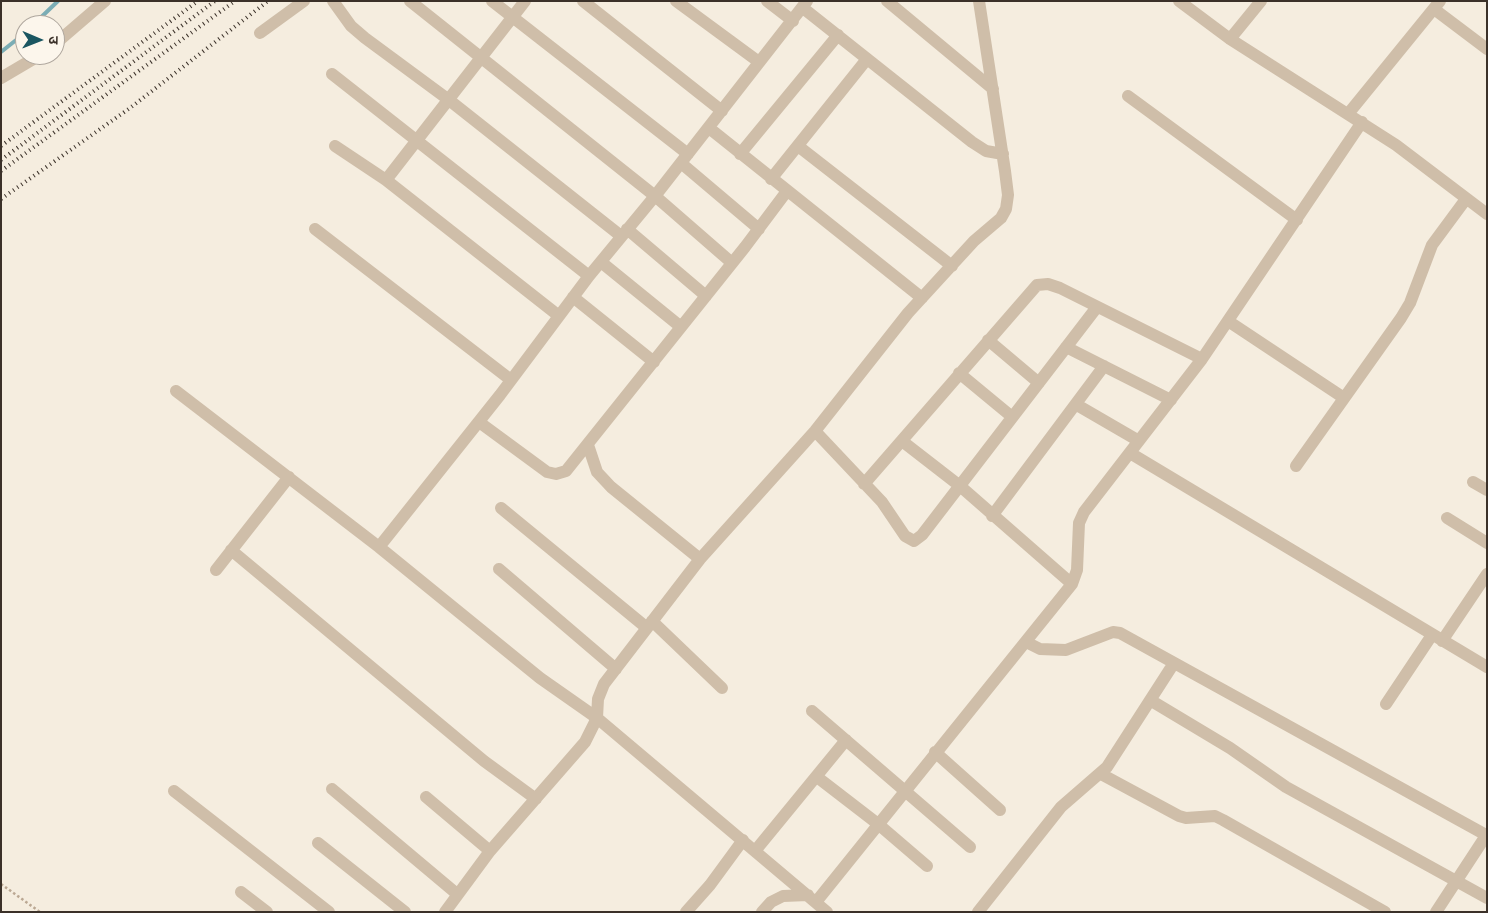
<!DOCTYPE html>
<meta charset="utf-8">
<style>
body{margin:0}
#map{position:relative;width:1488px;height:913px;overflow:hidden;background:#f5eddf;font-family:Mulish,"Noto Sans Devanagari",sans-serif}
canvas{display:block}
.frame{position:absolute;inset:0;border:2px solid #3b3129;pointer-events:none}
.north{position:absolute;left:15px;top:15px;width:50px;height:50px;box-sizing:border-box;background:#fcf6ec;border:1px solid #afa79e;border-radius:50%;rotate:91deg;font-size:14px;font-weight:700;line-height:20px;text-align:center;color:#3b3129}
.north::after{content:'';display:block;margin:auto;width:18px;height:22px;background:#1a5661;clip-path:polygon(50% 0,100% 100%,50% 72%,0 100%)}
</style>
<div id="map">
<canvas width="1488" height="913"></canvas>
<div class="frame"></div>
<div class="north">उ</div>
</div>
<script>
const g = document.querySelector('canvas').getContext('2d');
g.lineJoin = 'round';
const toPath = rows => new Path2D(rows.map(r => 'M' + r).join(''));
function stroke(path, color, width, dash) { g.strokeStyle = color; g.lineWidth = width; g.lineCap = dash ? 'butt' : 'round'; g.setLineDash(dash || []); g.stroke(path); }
stroke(toPath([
 [33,25,58,1],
 [1,52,25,33]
]), '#7badb5', 4);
stroke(toPath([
 [1,884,40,912]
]), '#bba893', 2.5, [2.5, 2.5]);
stroke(toPath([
 [333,1,351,26,365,38,449,100,621,236],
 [410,1,655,196,732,263],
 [492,1,688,154],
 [583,1,722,111],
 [676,1,759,62],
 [767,1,793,21],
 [887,1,993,89],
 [1179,1,1230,39,1396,145,1487,214],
 [803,8,972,142,986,151,1003,154],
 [1434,9,1487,49],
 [260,33,304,1],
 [1230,39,1261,1],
 [55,44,105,1],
 [332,74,589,276],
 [1,78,40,55],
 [1128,96,1297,220],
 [1348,114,1440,1],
 [709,128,922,298],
 [335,146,386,180,559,316],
 [798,146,952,266],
 [740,154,838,35],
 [681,163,759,229],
 [771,179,867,59],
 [386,180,525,1],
 [315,229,511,380],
 [627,229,706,296],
 [601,262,681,327],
 [573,297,654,362],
 [1228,321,1344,398],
 [988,340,1039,383],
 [1066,347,1171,400],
 [959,373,1011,416],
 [176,391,379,547,540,678,597,718,827,912],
 [1077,405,1139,441],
 [479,422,547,472,556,474,566,471,745,247,787,191],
 [815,431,882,502,905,536,914,541,922,535,1097,307],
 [902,441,960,486,1072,584],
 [588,445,597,472,611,487,700,559],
 [1130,453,1487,667],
 [1296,466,1401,318,1410,303,1432,245,1466,199],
 [1473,482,1487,490],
 [864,484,1037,285,1048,284,1060,288,1202,359],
 [501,508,647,628],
 [992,516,1104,366],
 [1447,518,1487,543],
 [379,547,500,395,589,276,655,196,807,1],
 [231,550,484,761,536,799],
 [499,569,616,669],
 [216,570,289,477],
 [652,621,722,688],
 [1442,641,1487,574],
 [1026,642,1040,649,1066,650,1113,632,1120,633,1486,835],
 [1150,700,1230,748,1286,787,1487,898],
 [1386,704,1432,635],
 [812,711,970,847],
 [935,752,1000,810],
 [1101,774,1179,816,1186,818,1215,816,1223,820,1385,912],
 [817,777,878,824,927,866],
 [332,789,457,894],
 [174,791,329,912],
 [426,797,490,851],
 [318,843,405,912],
 [755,851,846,740],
 [241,892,267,912],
 [816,902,1072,584,1077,570,1079,523,1084,512,1202,359,1362,122],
 [445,912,490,851,585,742,597,718,598,699,604,684,700,559,815,431,908,313,974,241,1001,218,1006,209,1008,195,1005,171,979,1],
 [686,912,710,885,743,840],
 [762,912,771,902,783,896,808,895],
 [978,912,1061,807,1107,767,1174,663],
 [1436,912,1487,834]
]), '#cfbea9', 12);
stroke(toPath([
 [1,146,198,1],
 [1,160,215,1],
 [1,171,235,1],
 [1,199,130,108,268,1]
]), '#3b3129', 4, [1, 4]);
</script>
